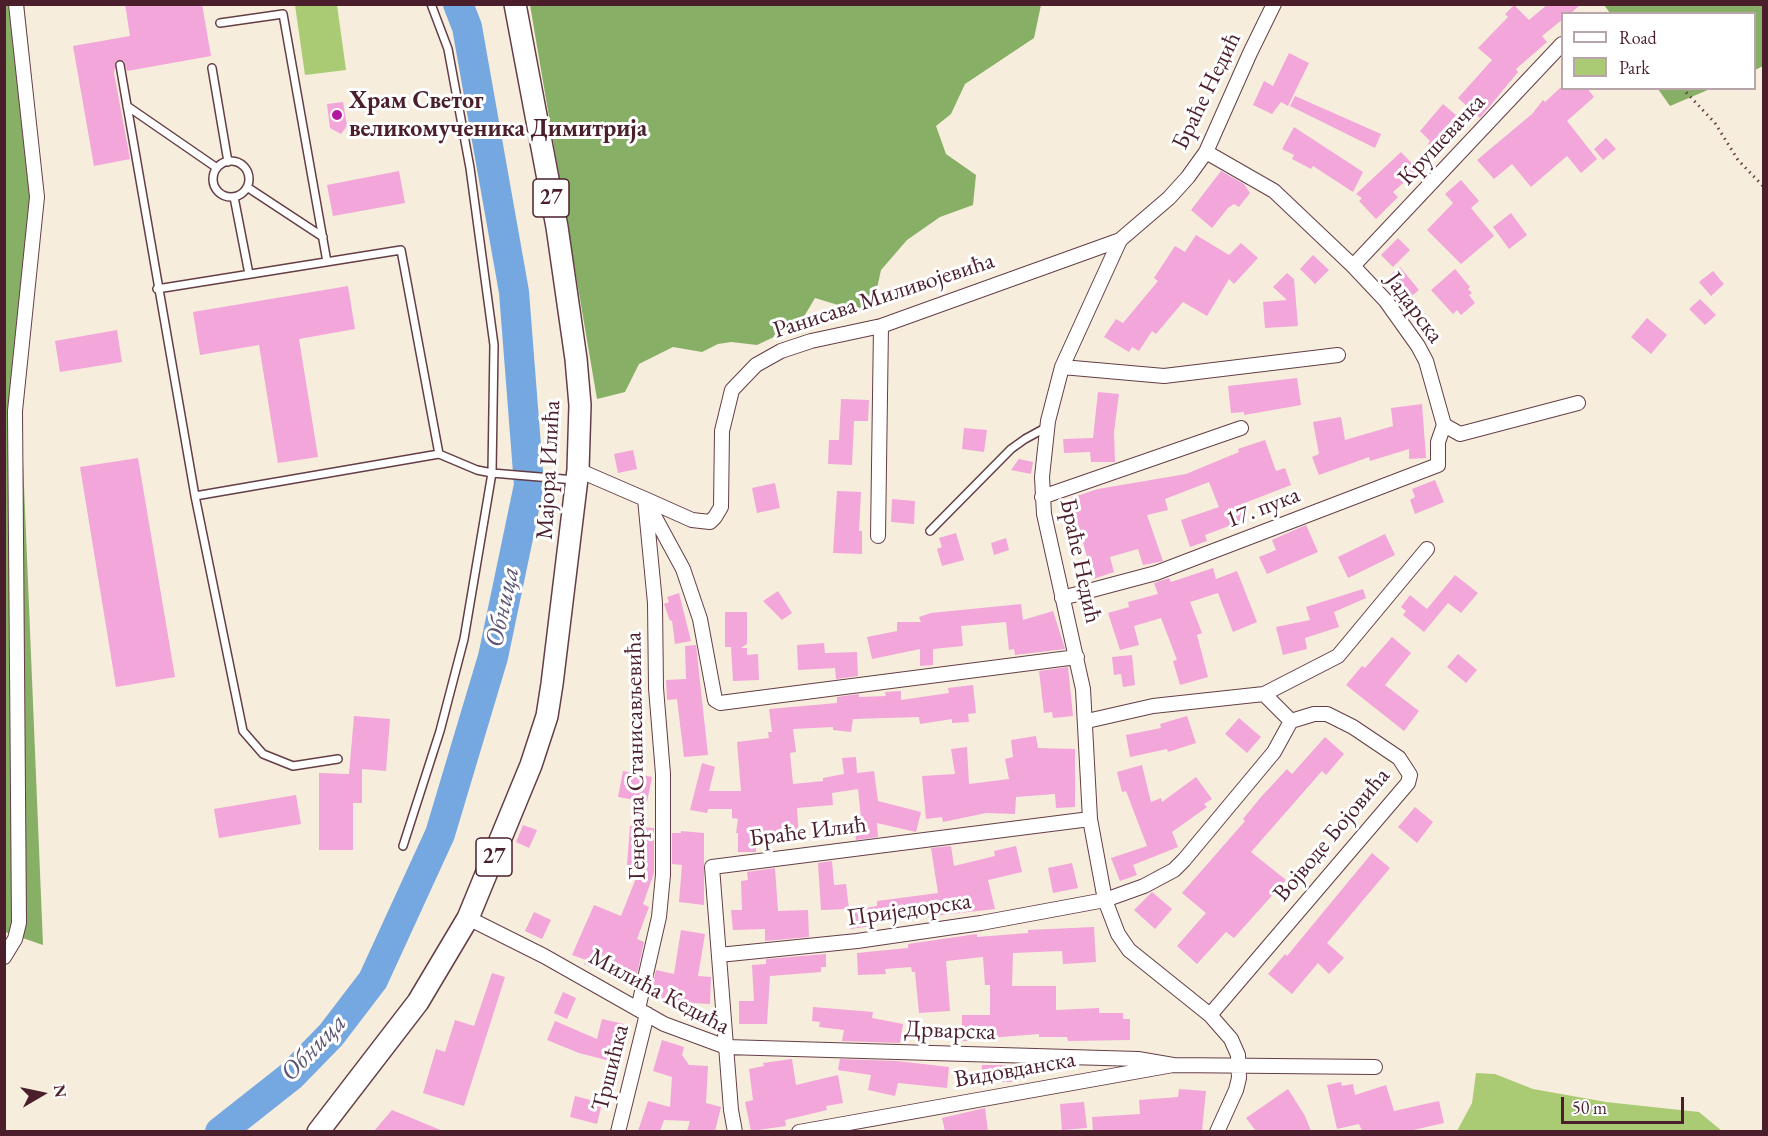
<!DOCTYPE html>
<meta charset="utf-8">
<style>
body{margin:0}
#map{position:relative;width:1768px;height:1136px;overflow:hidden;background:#f7eddc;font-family:"EB Garamond",serif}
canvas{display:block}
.frame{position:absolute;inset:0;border:6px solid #4a1f2b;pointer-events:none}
.legend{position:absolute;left:1561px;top:12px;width:195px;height:78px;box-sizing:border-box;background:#fff;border:2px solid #b7a5aa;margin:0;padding:8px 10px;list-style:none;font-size:18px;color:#4a1f2b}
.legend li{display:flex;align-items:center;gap:12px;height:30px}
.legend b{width:30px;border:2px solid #b7a5aa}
.north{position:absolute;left:12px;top:1064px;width:60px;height:60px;-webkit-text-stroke:4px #fff;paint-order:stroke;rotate:81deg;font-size:16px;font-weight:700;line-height:24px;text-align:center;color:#4a1f2b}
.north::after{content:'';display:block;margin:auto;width:21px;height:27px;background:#4a1f2b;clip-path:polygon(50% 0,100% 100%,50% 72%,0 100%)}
.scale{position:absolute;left:1561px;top:1097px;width:123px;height:27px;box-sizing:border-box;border:3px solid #4a1f2b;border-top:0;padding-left:8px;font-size:18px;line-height:21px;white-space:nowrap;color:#4a1f2b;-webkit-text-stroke:4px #fff;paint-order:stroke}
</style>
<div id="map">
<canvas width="1768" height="1136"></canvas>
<div class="frame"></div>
<ul class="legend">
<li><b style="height:8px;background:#fff"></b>Road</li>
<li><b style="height:16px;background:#aacb73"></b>Park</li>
</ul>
<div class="north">N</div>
<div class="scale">50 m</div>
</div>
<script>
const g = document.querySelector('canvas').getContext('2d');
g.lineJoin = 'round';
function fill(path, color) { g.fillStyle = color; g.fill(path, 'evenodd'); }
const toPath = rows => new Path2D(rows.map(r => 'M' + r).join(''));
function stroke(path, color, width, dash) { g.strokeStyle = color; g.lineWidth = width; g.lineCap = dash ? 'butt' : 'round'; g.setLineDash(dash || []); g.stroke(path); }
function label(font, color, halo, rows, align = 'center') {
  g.font = font + ' "EB Garamond",serif'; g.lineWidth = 6; g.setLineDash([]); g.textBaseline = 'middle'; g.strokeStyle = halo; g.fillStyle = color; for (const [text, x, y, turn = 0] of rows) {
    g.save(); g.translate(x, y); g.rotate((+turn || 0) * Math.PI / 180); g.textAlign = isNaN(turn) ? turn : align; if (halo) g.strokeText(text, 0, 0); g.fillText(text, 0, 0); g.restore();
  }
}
fill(toPath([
 [295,5,337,5,346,70,305,75],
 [1476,1073,1495,1074,1533,1089,1606,1102,1699,1112,1722,1131,1457,1131,1472,1103]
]), '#aacb73');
fill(toPath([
 [24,4,44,198,21,413,43,945,5,932,4,5],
 [530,5,530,4,1041,5,1034,38,965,84,951,114,936,126,946,154,976,175,973,205,940,217,907,240,881,270,875,297,861,312,815,298,799,325,757,345,731,342,718,344,702,352,673,347,639,364,625,392,597,399],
 [1604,5,1763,5,1763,66,1755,70,1754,14,1610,13],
 [1658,89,1710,89,1670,106]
]), '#87af65');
stroke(toPath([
 [220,1132,291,1076,331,1035,373,980,440,834,493,657,529,485,514,292,467,27,458,4]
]), '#75a7e0', 30);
fill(toPath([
 [125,4,202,4,211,56,127,71,124,61,116,61,114,73,130,159,94,166,73,46,130,36],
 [1548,4,1581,4,1570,14,1563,14,1563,19,1542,36,1547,42,1516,69,1518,72,1480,118,1458,98,1492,60,1478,48,1508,17,1505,14,1514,5,1529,20],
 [1289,53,1309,63,1288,106,1281,102,1272,114,1253,105,1264,81,1273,86],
 [1560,88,1587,88,1594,97,1567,121,1597,159,1581,173,1567,156,1531,187,1512,164,1494,179,1477,160,1532,114,1543,100,1545,102],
 [1295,96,1381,134,1375,148,1290,106],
 [343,102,347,126,341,134,330,128,327,104],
 [1443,104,1456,115,1440,134,1449,142,1438,154,1428,144,1430,141,1420,131],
 [1294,127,1363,172,1353,192,1313,166,1311,169,1292,159,1294,155,1282,149],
 [1606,138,1616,149,1603,160,1594,149],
 [1401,152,1418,170,1393,192,1398,197,1376,219,1359,201,1362,198,1356,194],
 [399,171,405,203,333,216,327,185],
 [1221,171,1244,184,1250,193,1239,207,1234,204,1228,208,1212,228,1191,210],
 [1461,180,1479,201,1471,208,1494,236,1461,264,1427,230,1453,203,1445,194],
 [1511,213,1527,235,1509,249,1493,227],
 [1196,235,1229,255,1241,243,1258,258,1234,284,1229,279,1207,316,1183,302,1156,334,1152,331,1139,351,1132,347,1129,352,1104,337,1116,319,1123,323,1158,281,1154,278,1175,246,1185,252],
 [1398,238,1410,250,1393,267,1381,255],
 [1313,255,1329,270,1315,284,1300,269],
 [1400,267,1419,290,1403,303,1392,290,1397,286,1389,276],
 [1455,269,1470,287,1468,289,1472,293,1469,295,1475,303,1461,315,1457,310,1453,314,1431,290],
 [1713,271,1724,284,1711,296,1699,282],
 [1287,273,1294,279,1298,326,1265,328,1263,302,1287,300,1273,287],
 [348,286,355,329,299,339,318,457,278,463,259,345,200,355,193,312],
 [1700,299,1716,315,1705,325,1689,309],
 [1647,318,1667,335,1651,354,1631,337],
 [117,330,122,362,60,372,55,341],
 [1297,378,1301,405,1244,415,1244,412,1231,413,1228,386],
 [1098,392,1119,394,1114,432,1115,462,1091,462,1090,452,1064,453,1063,439,1093,438],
 [841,399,869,400,868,421,854,421,852,465,828,464,829,440,839,440],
 [1422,404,1426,458,1409,459,1409,449,1370,461,1369,457,1319,475,1312,457,1319,454,1313,422,1341,417,1345,440,1393,426,1391,408],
 [964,428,987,430,984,452,962,449],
 [1265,440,1276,471,1285,468,1291,485,1242,504,1247,519,1205,535,1207,541,1190,547,1181,520,1219,507,1209,482,1165,499,1168,510,1147,515,1163,561,1143,565,1138,549,1110,557,1114,572,1093,579,1071,498,1098,489,1186,474,1239,452,1238,449],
 [633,450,637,469,618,473,614,454],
 [138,458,175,677,116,687,80,467],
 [1019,459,1033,462,1031,474,1011,470],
 [1435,480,1444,502,1415,514,1410,500,1415,497,1412,489],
 [775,483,780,508,757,513,752,488],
 [837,491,861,492,859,531,862,531,862,554,833,553],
 [892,499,915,501,914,524,891,522],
 [1306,525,1318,552,1267,574,1259,557,1276,550,1272,540],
 [956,533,964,560,942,566,937,549,942,547,939,538],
 [1385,534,1395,555,1348,578,1338,557],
 [1006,538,1009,550,994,555,991,543],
 [1213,568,1216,579,1237,571,1257,622,1233,632,1218,593,1190,602,1202,633,1197,635,1208,677,1180,685,1173,661,1177,660,1161,618,1134,626,1139,645,1120,650,1108,613,1129,607,1128,602,1158,594,1154,583,1169,578,1171,582],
 [1455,575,1478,593,1461,613,1448,603,1424,632,1403,615,1406,611,1401,607,1410,595,1427,609],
 [1363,589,1366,598,1334,612,1339,627,1305,638,1307,649,1283,655,1276,627,1310,620,1306,607],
 [778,591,792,613,782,620,763,601],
 [679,593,691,641,675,644,672,620,670,621,664,604,669,602,667,597],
 [1021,604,1023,620,1053,611,1065,649,1015,655,1014,649,1009,650,1006,622,961,626,963,646,933,649,933,665,920,666,920,649,872,659,867,637,897,631,897,622,921,622,919,617,931,613],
 [725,612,747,612,747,644,741,648,747,648,747,655,758,654,759,680,733,681,731,647,725,647],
 [1392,637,1411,653,1385,685,1419,711,1404,731,1346,685,1362,666,1365,668],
 [824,643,825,653,857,652,858,676,836,679,835,668,798,670,797,645],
 [696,645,708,755,684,757,677,699,667,700,666,680,686,679,685,646],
 [1458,654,1477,670,1466,683,1447,667],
 [1132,655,1135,685,1123,687,1121,674,1114,675,1112,657],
 [1068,667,1073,716,1053,718,1052,712,1044,713,1039,671],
 [973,685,976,713,968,714,969,722,952,723,952,719,920,724,919,717,853,719,851,732,833,730,833,727,793,729,796,752,790,753,793,784,823,781,823,778,844,774,842,758,856,757,857,773,874,771,878,801,921,812,916,832,877,823,878,837,856,840,854,819,861,818,858,789,832,793,833,805,797,808,799,838,756,841,756,852,738,852,738,833,736,833,738,819,732,818,732,809,708,809,707,813,690,810,702,763,715,767,709,791,741,791,737,742,769,738,768,732,772,732,769,709,837,703,837,697,859,694,859,697,886,696,885,692,901,691,901,700,949,693,948,688],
 [354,716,390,719,386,771,362,769,362,803,353,803,353,850,319,850,319,773,349,774],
 [1187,716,1196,743,1168,752,1167,749,1130,757,1126,735,1161,728,1160,724],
 [1239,718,1261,737,1247,753,1225,734],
 [1036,736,1038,748,1075,749,1075,807,1056,808,1055,794,1016,797,1015,814,986,813,943,822,942,817,926,819,922,776,955,774,951,749,967,747,969,784,1009,779,1005,759,1013,757,1011,740],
 [1325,737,1344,754,1326,775,1322,771,1251,852,1286,880,1234,938,1226,932,1197,964,1177,946,1206,913,1182,893,1245,821,1243,819,1261,797,1287,769,1292,774],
 [1142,765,1151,802,1161,798,1162,802,1196,777,1212,799,1204,804,1207,807,1172,832,1178,847,1133,865,1137,875,1120,881,1111,858,1147,846,1126,791,1122,792,1117,772],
 [623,771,652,777,647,802,618,797],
 [296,795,301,824,219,838,214,809],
 [1415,807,1433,822,1417,843,1398,827],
 [523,825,537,830,529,848,516,842],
 [630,826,654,828,654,873,643,904,649,907,637,939,644,942,635,984,584,964,586,960,572,955,594,905,621,916,640,868,627,865],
 [681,831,704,833,704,905,679,902,682,865,672,864,672,833,681,833],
 [951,846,954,866,995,856,994,851,1016,846,1022,872,988,880,995,909,871,923,871,926,851,929,848,911,877,906,877,901,938,893,931,848],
 [1372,853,1390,868,1327,943,1344,958,1329,974,1318,963,1292,994,1268,974,1285,954,1287,956],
 [832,861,834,885,846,884,849,909,821,910,818,863],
 [1072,863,1078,888,1053,893,1048,868],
 [775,868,778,911,808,910,809,937,765,941,765,929,733,930,731,910,742,910,741,881,748,880,747,872],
 [1152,892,1172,909,1155,929,1134,910],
 [534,912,551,920,542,939,525,931],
 [1094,927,1096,962,1063,964,1062,951,1013,953,1012,986,1056,986,1056,1010,1099,1008,1099,1013,1123,1013,1123,1019,1130,1019,1130,1040,1068,1041,1067,1037,1039,1037,1039,1034,988,1038,988,1041,962,1041,962,1015,990,1015,990,985,985,985,983,957,946,961,950,1011,919,1013,915,972,912,972,911,967,885,969,886,974,858,975,857,953,908,948,908,944,977,934,977,937,1028,933,1028,930],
 [681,930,705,934,698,976,711,977,710,1004,677,1002,650,996,656,970,674,974],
 [826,954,826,967,821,967,821,972,770,976,767,1024,739,1024,739,1001,754,1001,752,965,766,964,766,959],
 [492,973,505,977,464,1106,423,1093,436,1049,445,1052,455,1020,474,1026],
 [563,992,576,998,567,1019,554,1013],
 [813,1007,873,1012,872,1018,903,1024,900,1043,842,1041,844,1030,819,1027,820,1022,812,1021],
 [602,1019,624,1024,614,1062,579,1053,547,1040,555,1021,597,1039],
 [662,1040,684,1047,682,1055,689,1065,708,1066,706,1103,721,1107,715,1131,687,1131,690,1121,664,1120,660,1131,638,1131,648,1101,670,1107,672,1077,653,1071],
 [792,1059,796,1085,838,1075,843,1103,826,1106,827,1110,785,1120,786,1126,751,1131,745,1102,753,1100,749,1069,764,1066,763,1063],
 [840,1059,897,1061,949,1067,947,1088,898,1083,895,1096,868,1090,871,1075,838,1070],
 [982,1065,1012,1065,1012,1082,982,1082],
 [1341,1082,1342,1086,1353,1084,1355,1095,1386,1085,1394,1111,1439,1101,1444,1123,1409,1131,1362,1131,1359,1124,1337,1129,1327,1085],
 [1179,1089,1206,1091,1202,1131,1093,1131,1092,1117,1140,1114,1139,1100,1178,1097],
 [1288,1089,1305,1116,1311,1131,1256,1131,1246,1118],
 [575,1096,602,1103,597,1124,570,1117],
 [1084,1102,1087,1128,1062,1130,1060,1104],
 [985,1108,988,1131,945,1131,942,1118],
 [392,1110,443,1131,374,1131]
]), '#f2a6da');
const service = toPath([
 [431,4,448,49,470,168,494,345,492,473,575,480],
 [220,23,283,14,327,262],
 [120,65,195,496],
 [212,68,228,162],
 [127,106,217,168],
 '213 179a18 18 0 1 1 36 0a18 18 0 1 1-36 0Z',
 [247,187,323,237],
 [234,197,249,274],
 [157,289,401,250,439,454],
 [930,531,1011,449,1025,439,1047,427],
 [338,759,293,766,263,754,243,731,195,496,439,454,477,470,492,473,464,639,440,731,403,846]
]);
const minor = toPath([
 [1206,152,1274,191,1353,266,1386,301,1418,346,1426,361,1444,425,1460,434,1578,403],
 [1353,266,1562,44],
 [1062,367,1164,376,1338,355],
 [578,470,645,499,683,569,700,619,715,700,720,703,1077,657],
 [1042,497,1241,428],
 [878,536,881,326],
 [1062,598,1156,573,1438,465,1438,442,1444,425],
 [1264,694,1338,656,1427,549],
 [1087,721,1153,706,1264,694,1291,721],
 [468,918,544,956,664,1024,726,1047,1138,1059,1173,1065],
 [719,955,857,941,981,923,1105,900,1144,886,1174,870,1184,860,1274,752,1291,721,1314,714,1327,714,1353,727,1399,758,1410,775,1408,783,1210,1015],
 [4,957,15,939,19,923,15,411,37,197,16,4],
 [638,1009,659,917,663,875,663,774,656,688,655,603,645,499,692,520,710,522,715,517,721,507,722,431,732,390,756,365,781,351,811,341,881,326,1120,240],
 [618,1132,647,1014],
 [735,1132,731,1110,712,867,1090,819],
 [799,1132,1173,1065,1375,1067],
 [1217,1132,1236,1090,1239,1078,1238,1055,1231,1039,1210,1015,1129,950,1118,934,1105,900,1090,819,1083,689,1044,514,1042,477,1048,421,1062,367,1120,240,1169,198,1188,177,1206,152,1250,53,1274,4]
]);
const primary = toPath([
 [318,1132,418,1002,468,918,531,765,547,716,552,684,578,470,580,405,576,359,557,227,515,4]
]);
stroke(service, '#643e46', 10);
stroke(minor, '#643e46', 16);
stroke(primary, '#643e46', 24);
stroke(toPath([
 [1682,88,1715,123,1738,160,1764,187]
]), '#643e46', 3, [1.5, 4.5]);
stroke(service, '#fff', 7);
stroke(minor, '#fff', 14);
stroke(primary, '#fff', 21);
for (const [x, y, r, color] of [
 [337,115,6,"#b5179e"]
]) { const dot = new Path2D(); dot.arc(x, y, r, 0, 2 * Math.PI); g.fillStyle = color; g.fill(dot); stroke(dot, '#fff', 2); }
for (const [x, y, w] of [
 [551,198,36],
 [494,857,36]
]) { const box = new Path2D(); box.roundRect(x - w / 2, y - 19, w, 38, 4.5); g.fillStyle = '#fff'; g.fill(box); stroke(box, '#4a1f2b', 1.5); }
label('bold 22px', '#4a1f2b', null, [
 ["27",551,198],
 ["27",494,857]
]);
label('24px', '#4a1f2b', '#fff', [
 ["Браће Недић",1207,91,-64],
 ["Крушевачка",1442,140,-47],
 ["Ранисава Миливојевића",884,296,-18],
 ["Јадарска",1414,308,54],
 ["Мајора Илића",549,470,-87],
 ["17. пука",1263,508,-21],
 ["Браће Недић",1080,561,78],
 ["Генерала Станисављевића",636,756,-91],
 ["Браће Илић",808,832,-7],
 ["Војводе Бојовића",1332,835,-50],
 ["Приједорска",909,910,-8],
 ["Милића Кедића",659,992,28],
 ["Дрварска",950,1031,2],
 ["Тршићка",611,1068,-76],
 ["Видовданска",1015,1070,-10]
]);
label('bold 24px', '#4a1f2b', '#fff', [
 ["Храм Светог",349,101],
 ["великомученика Димитрија",349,129]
], 'left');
label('italic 26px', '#5b5573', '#fff', [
 ["Обница",503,607,-78],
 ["Обница",314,1048,-46]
]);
</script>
